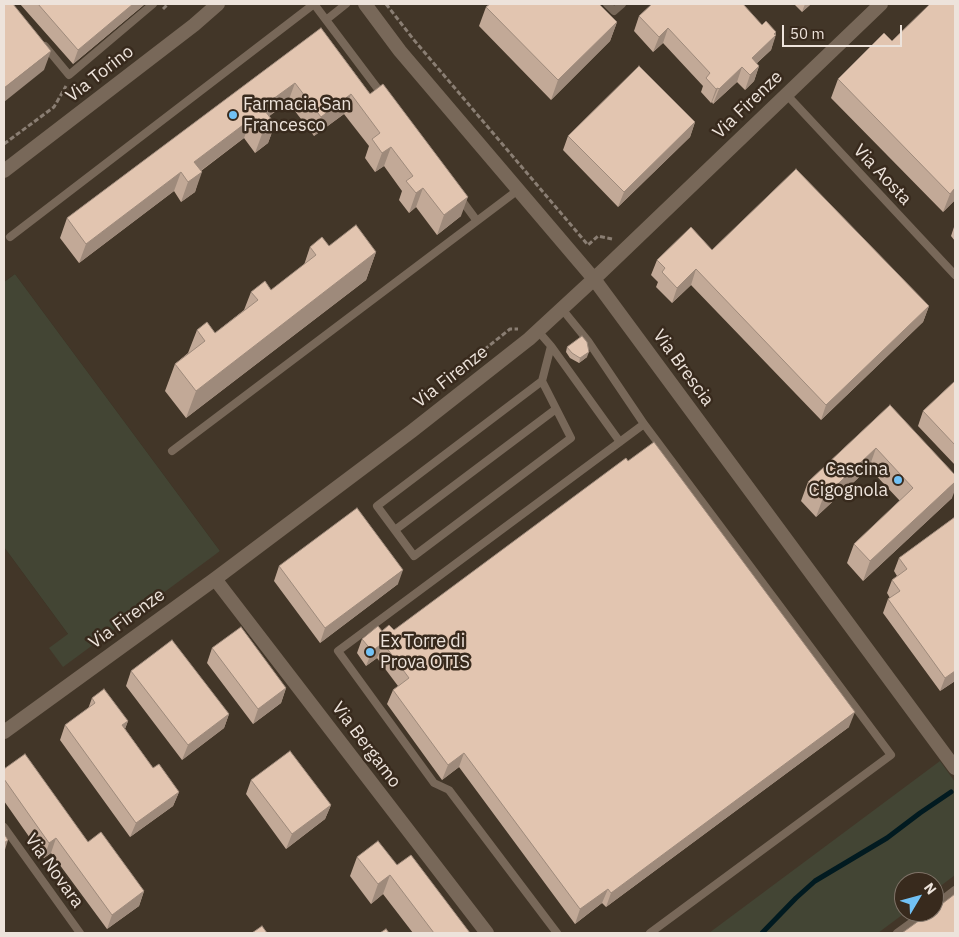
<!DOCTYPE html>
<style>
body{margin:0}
#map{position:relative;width:959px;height:937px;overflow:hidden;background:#382a1d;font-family:"IBM Plex Sans",sans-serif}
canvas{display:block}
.frame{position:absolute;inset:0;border:5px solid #ede3db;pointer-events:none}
.north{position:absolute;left:894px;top:872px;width:50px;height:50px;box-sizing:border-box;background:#382a1d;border:1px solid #807469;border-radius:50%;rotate:53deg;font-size:14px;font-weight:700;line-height:20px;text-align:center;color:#ede3db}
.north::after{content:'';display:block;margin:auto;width:18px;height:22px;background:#71c1f5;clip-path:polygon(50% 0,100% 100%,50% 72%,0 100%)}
.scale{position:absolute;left:782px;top:25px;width:120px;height:22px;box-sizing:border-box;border:2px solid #ede3db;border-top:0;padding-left:6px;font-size:15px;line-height:18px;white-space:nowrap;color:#ede3db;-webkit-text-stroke:4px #382a1d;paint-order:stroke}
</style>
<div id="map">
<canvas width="959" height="937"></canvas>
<div class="frame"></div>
<div class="north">N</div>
<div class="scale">50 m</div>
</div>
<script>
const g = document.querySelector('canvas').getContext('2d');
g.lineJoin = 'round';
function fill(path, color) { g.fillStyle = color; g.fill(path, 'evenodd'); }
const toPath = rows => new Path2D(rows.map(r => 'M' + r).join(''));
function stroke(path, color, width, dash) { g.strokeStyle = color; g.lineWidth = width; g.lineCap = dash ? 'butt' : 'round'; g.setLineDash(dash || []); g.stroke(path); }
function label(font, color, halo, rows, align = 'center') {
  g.font = font + ' "IBM Plex Sans",sans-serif'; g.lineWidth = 5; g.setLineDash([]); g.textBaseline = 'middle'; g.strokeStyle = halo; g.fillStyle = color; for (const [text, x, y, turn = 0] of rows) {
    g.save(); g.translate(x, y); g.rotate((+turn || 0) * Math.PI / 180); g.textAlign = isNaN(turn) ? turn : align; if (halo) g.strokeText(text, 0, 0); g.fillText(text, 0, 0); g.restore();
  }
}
fill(toPath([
 [4,4,955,4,955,933,4,933,4,547,68,634,220,551,15,274,4,282],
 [904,882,934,882,934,912,904,912]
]), '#423628');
fill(toPath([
 [15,274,220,551,63,667,49,648,68,634,4,547,4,282],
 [940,761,955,782,955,875,934,891,934,882,904,882,904,912,906,912,878,933,709,933]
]), '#434534');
stroke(toPath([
 [762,933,796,898,815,881,887,838,920,813,951,792]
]), '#011a20', 5);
stroke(toPath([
 [386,4,414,40,588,245,598,236,612,239],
 [163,9,168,4],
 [4,144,54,107,66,86],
 [477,362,480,353,510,329,518,329]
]), '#8a7e73', 3, [5, 2.5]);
stroke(toPath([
 [607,4,614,11,622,4],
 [326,20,346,4],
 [45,46,69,75,153,4],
 [786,94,955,275],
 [460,198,477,221],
 [10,237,314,4,384,97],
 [562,309,588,341,644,424,891,755,650,933],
 [538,331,551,346,542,381,377,506,414,556,571,438,542,381],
 [551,346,620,442],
 [172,451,518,190],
 [395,530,556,409],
 [4,827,80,933],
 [934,906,955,890],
 [557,933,449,790,434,783,338,651,644,424],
 [897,933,926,912]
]), '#786859', 8);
stroke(toPath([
 [365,4,400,51,594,279,955,768],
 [215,579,487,933],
 [4,732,215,579,412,431,529,339,594,279,881,4]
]), '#786859', 14);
stroke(toPath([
 [4,171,194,25,218,4]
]), '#786859', 14);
fill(toPath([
 [20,4,145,4,73,64],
 [794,4,811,4,802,12],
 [486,7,617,22,610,41,551,100,479,26],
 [639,16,762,25,776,32,771,50,756,64,759,66,754,81,745,90,737,82,713,104,712,102,711,103,701,92,703,86,663,43,653,52,634,31],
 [321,28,461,216,437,235,416,207,409,213,399,200,402,191,384,166,375,172,365,158,369,146,344,114,314,136,288,102,269,116,275,124,268,143,255,153,244,138,201,171,195,192,181,202,174,191,79,263,60,238,67,218],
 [892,41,955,200,943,212,831,98,838,79],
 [695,122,690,137,618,207,563,150,568,136],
 [955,224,955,241,951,236],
 [329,246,376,252,366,280,186,418,165,391,175,364,188,353,197,330,215,333,244,310,251,292,271,290,304,265,310,247],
 [657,260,929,306,923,322,821,420,691,285,672,303,656,287,658,282,651,275],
 [567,347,587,357,579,363,570,358,566,352],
 [955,381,955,465,918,426,923,411],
 [890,405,952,498,863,581,847,563,854,544,900,501,869,468,816,517,801,501,808,482],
 [955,517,955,681,940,691,883,613,888,599,890,598,887,593,892,580,897,576,894,571,899,558],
 [279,566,398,584,320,643,274,581],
 [394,630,849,727,606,907,602,903,575,924,459,767,442,780,387,704,393,690,398,686,377,658,366,666,357,653,362,639,382,631],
 [212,648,286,688,281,703,253,724,207,663],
 [131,671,229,714,224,728,182,760,126,686],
 [92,698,128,721,125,729,153,768,179,792,173,806,130,837,60,740,65,725,88,709],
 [4,769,144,891,139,906,107,929,51,853,44,858,4,801],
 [251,780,331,805,325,819,286,849,246,794],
 [357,857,397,865,470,933,413,933,383,894,371,904,350,876]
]), '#c2a997');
fill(toPath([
 [133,4,145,4,73,64,78,50],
 [805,4,811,4,802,12],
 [617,22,610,41,551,100,558,80],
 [668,28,663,43,653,52,659,37],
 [776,32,775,37,776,35,771,50,747,72,752,58],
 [51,51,44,70,4,102,4,88],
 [759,66,754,81,745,90,750,75],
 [742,67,737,82,713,104,719,89],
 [295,83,288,102,255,127,262,107],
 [718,88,712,102,711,103,716,89],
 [351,94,344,114,314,136,321,117],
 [251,119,244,138,187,181,194,162],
 [695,122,690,137,618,207,624,192],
 [275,124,268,143,255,153,262,134],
 [391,147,384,166,375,172,382,153],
 [181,172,174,191,79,263,86,244],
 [202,172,195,192,181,202,188,182],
 [423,188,416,207,409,213,416,193],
 [955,188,955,200,943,212,950,194],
 [468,197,461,216,437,235,444,215],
 [376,252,366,280,186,418,196,391],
 [696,269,691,285,672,303,677,288],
 [929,306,923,322,821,420,826,405],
 [589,352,587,357,579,363,580,358],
 [876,448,869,468,816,517,823,498],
 [955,482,955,490,952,498,863,581,870,561],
 [403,570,398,584,320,643,325,628],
 [383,643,377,658,366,666,372,651],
 [955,671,955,681,940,691,945,678],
 [286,688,281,703,253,724,258,709],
 [855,712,849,727,606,907,611,893],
 [229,714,224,728,182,760,188,745],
 [128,721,122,736,122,725],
 [464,753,459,767,442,780,448,765],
 [179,792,173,806,130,837,136,823],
 [331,805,325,819,286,849,292,834],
 [56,838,51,853,44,858,49,843],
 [8,840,4,853,4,843],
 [390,875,383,894,371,904,378,884],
 [608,889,602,903,575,924,580,909],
 [144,891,139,906,107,929,112,915]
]), '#9e8a7b');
const building = toPath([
 [4,4,13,4,51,51,4,88,4,4],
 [38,4,133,4,78,50,38,4],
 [490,4,599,4,617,22,558,80,486,7,490,4],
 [652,4,743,4,762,25,766,21,776,32,774,34,776,35,752,58,759,66,750,75,742,67,719,89,718,88,716,89,706,78,710,73,668,28,659,37,639,16,652,4],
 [930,4,955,4,955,188,950,194,838,79,884,33,892,41,930,4],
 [321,28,370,94,383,84,468,197,444,215,423,188,416,193,406,181,413,176,391,147,382,153,372,139,380,133,351,94,321,117,295,83,262,107,275,124,262,134,251,119,194,162,202,172,188,182,181,172,86,244,67,218,321,28],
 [639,66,695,122,624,192,568,136,639,66],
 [796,169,929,306,826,405,696,269,677,288,662,272,665,268,657,260,691,227,712,250,796,169],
 [356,225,376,252,196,391,175,364,205,341,197,330,207,322,215,333,258,300,251,292,265,281,271,290,316,255,310,247,322,237,329,246,356,225],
 [582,336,587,342,589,352,580,358,572,353,567,347,582,336],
 [955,381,955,445,923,411,955,381],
 [890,405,955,475,955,482,870,561,854,544,913,488,876,448,823,498,808,482,890,405],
 [654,442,855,712,611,893,608,889,580,909,464,753,448,765,393,690,409,678,383,643,372,651,362,639,378,626,382,631,389,625,394,630,626,458,628,461,654,442],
 [357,508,403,570,325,628,279,566,357,508],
 [955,517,955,671,945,678,888,599,900,591,892,580,907,569,899,558,955,517],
 [241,627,286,688,258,709,212,648,241,627],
 [172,640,229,714,188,745,131,671,172,640],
 [104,689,128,721,122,725,153,768,159,764,179,792,136,823,65,725,95,703,92,698,104,689],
 [290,751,331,805,292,834,251,780,290,751],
 [25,754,88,842,101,832,144,891,112,915,56,838,49,843,4,779,4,769,25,754],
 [4,834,8,840,4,843,4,834],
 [378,841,397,865,411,855,470,933,434,933,390,875,378,884,357,857,378,841],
 [955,894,955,933,902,933,931,912,934,912,934,910,955,894],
 [262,926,267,933,252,933,262,926],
 [386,929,389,933,380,933,386,929]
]);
fill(building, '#e2c5b0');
stroke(building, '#9e8a7b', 1);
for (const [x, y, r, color] of [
 [233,115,5,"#71c1f5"],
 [898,480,5,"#71c1f5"],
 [370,652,5,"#71c1f5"]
]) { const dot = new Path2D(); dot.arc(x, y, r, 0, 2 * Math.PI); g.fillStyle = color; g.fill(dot); stroke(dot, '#382a1d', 2); }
label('18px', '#ede3db', '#382a1d', [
 ["Via Torino",100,74,-38],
 ["Via Firenze",748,105,-44],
 ["Via Aosta",882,175,47],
 ["Via Brescia",683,368,54],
 ["Via Firenze",451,377,-38],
 ["Via Firenze",127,619,-36],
 ["Via Bergamo",366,745,53],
 ["Via Novara",54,871,54]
]);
label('18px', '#ede3db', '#382a1d', [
 ["Farmacia San",243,105],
 ["Francesco",243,126],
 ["Cascina",888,470,"right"],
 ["Cigognola",888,491,"right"],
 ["Ex Torre di",380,642],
 ["Prova OTIS",380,663]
], 'left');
</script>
